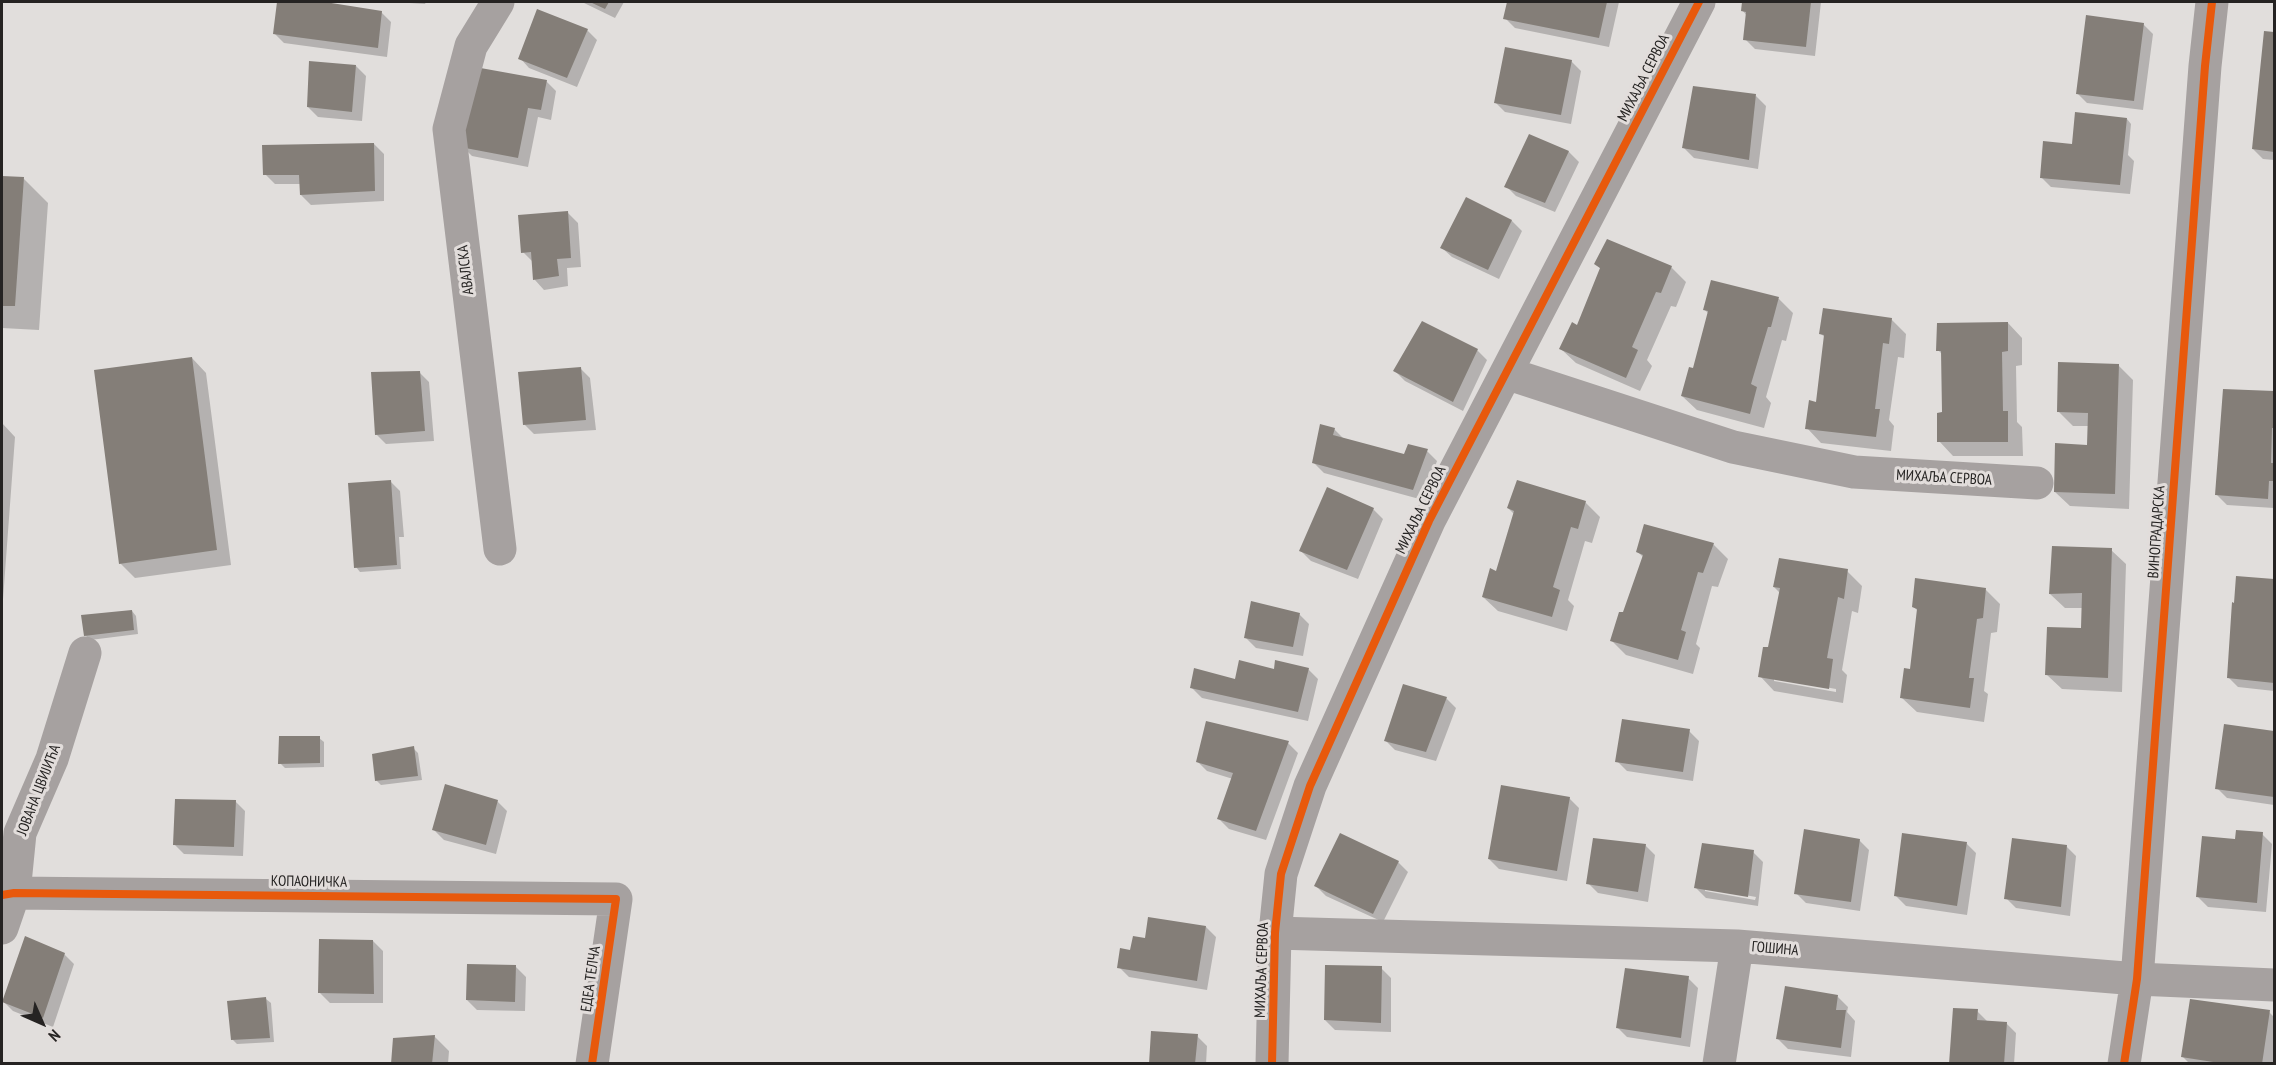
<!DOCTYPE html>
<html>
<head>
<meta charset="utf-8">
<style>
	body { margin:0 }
	#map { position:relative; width:2276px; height:1065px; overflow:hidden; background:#e1dedc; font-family:"PT Sans Narrow",sans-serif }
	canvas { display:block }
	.frame { position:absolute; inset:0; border:3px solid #252322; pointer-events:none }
	.north { position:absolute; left:12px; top:993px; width:60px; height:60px; -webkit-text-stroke:4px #e2dddb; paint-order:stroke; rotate:135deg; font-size:16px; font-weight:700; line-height:24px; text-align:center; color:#252322 }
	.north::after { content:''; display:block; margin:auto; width:21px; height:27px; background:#252322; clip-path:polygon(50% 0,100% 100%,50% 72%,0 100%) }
</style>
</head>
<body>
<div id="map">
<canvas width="2276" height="1065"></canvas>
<div class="frame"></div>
<div class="north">N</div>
</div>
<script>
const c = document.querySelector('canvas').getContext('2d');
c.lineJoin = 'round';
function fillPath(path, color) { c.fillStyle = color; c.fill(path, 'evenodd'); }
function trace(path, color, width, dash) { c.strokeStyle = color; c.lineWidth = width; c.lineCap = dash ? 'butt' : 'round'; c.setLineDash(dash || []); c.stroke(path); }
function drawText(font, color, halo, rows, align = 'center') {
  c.font = font + ' "PT Sans Narrow",sans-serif'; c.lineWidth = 6; c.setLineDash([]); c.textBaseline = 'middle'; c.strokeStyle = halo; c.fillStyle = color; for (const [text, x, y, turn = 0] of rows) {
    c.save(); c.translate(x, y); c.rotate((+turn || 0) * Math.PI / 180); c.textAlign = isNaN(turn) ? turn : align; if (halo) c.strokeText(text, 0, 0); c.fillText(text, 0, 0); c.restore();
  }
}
fillPath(new Path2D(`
	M279,2h37l65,10 10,10 -4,35 -103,-14 -10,-10z
	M394,2h32l-1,2z
	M582,2h42l-9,16z
	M1508,2h111l-10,45 -94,-19 -10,-10z
	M1744,2h77l-6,54 -60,-7 -10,-10 2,-23 -4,-5z
	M2143,24l10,10 -10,76 -56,-7 -10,-10z
	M587,30l10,10 -20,47 -48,-19 -9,-10z
	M2265,32l9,1v127l-11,-1 -10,-10z
	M1571,61l10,10 -10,53 -66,-12 -10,-10z
	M356,66l10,10 -4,45 -44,-4 -10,-10z
	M546,81l10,10 -5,29 -13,-3 -10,50 -56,-11 -10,-10z
	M1756,96l10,10 -8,63 -64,-11 -10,-10z
	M2127,119l4,5 -3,31 6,6 -4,33 -79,-7 -10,-10 32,-31z
	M1529,136l40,16 10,10 -24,50 -39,-16 -10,-10z
	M374,144l10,10v47l-73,4 -10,-10v-11h-26l-10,-10z
	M2,177l22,2 24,24 -9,127 -37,-2z
	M1467,199l45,22 10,10 -23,48 -47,-22 -10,-9z
	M568,213l10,10 3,44 -14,1 1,18 -24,4 -9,-10 -1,-17 -11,-11z
	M1596,264l75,3 15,15 -10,25 -5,-1 -24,54 5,6 -12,25 -64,-28 -15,-14 16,-22 24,-58z
	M1712,282l67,17 14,14 -7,28 -4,-1 -16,57 5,6 -7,25 -67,-18 -15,-14 12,-26 15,-56 -5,-5z
	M1891,319l15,15 -2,24 -6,-1 -9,63 5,6 -3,25 -70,-8 -14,-15 10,-25 9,-65 -5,-4z
	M2008,323l14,15v27l-6,1 1,56 5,5 1,29h-70l-14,-15 5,-28 -1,-58 -5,-5z
	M1477,350l10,10 -24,51 -58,-30 -10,-10z
	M192,358l14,15 25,192 -96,13 -15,-15z
	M2118,365l15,15 -4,129 -59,-3 -15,-14 33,-46 1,-20h-16l-15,-15z
	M580,368l10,10 6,52 -62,4 -10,-10z
	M419,372l10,10 5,59 -48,3 -10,-10z
	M2273,392l1,116 -47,-3 -10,-10z
	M2,423l13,14 -13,176z
	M1334,429l11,11 60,16 22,-5 10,10 -14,39 -99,-27 -10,-10z
	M390,481l10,10 4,46h-5l2,32 -41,3 -4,-5z
	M1585,502l15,15 -8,26 -7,-2 -17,59 6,6 -7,25 -69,-20 -15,-14 14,-24 17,-59 -6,-6z
	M1373,509l10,10 -25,60 -47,-18 -10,-10z
	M1713,544l15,15 -10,28 -6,-1 -16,58 4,4 -7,26 -67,-19 -15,-15 13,-26 19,-57 -5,-5z
	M2111,550l15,14 -4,128 -60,-3 -15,-14 35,-45 1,-22h-18l-15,-14z
	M1847,571l15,15 -4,27 -6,-2 -10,59 5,5 -4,28 -69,-12 -14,-15 9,-28 11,-55 -6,-6zM1774,678l62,11v3l-62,-11z
	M2238,578l36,3v110l-36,-4 -10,-10z
	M1986,590l14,14 -3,28 -6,1 -7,58 4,3 -4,28 -67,-10 -15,-14 9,-28 7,-59 -5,-5z
	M132,611l4,5 2,18 -48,6 -5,-5z
	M1299,614l10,10 -6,32 -47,-8 -10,-10z
	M1308,669l10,10 -10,42 -106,-23 -10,-10 45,-7 38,-10z
	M1446,698l10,10 -20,53 -41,-11 -10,-10z
	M2225,726l49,6v73l-47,-7 -10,-10z
	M1689,731l10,10 -6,40 -66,-10 -10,-10z
	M319,738l5,4v25l-39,1 -5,-5z
	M1288,743l10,10 -32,87 -37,-11 -10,-10 14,-40 -26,-8 -10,-10z
	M413,748l5,5 4,27 -41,5 -5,-5z
	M1569,798l10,10 -12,73 -68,-12 -10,-10z
	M235,801l10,10 -2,45 -59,-2 -10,-10z
	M497,801l10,10 -11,43 -52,-14 -10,-10z
	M2262,834l10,10 -6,68 -58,-5 -10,-10 39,-56z
	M1859,840l10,10 -9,61 -54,-8 -10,-10z
	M1966,843l10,10 -9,62 -61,-9 -10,-10z
	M1645,845l10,10 -7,47 -50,-9 -10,-10z
	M2066,846l10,10 -6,60 -54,-8 -10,-10z
	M1753,852l10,10 -5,44 -52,-8 -10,-10zM1705,888l51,9 -1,3 -50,-9z
	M1398,862l10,10 -25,50 -57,-26 -10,-10z
	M1206,927l10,10 -9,53 -78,-13 -10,-10 12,-16 15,-11z
	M373,941l10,10v52h-53l-10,-10z
	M64,954l10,10 -21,63 -40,-16 -10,-10z
	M516,967l10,10 -1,34 -48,-1 -10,-10z
	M1381,968l10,10v54l-56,-2 -10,-10z
	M1688,978l10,10 -8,59 -63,-10 -10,-10z
	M1838,997l10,10 -1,5 8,9 -4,36 -63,-8 -10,-10z
	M266,999l5,4 3,39 -37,2 -5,-5z
	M1977,1011l10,10 19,2 10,10 -2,31h-64z
	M2269,1012l5,5 -1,47h-83l-7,-7z
	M434,1036l15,15 -1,13h-55z
	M1197,1036l10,10 -1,18h-56z`), '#0003');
fillPath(new Path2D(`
	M277,2h48l57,9 -4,37 -105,-14z
	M590,2h19l-4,7z
	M1507,2h100l-8,36 -96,-19z
	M1742,2h69l-5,45 -63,-7 3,-28 -5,-1z
	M537,9l51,20 -21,49 -49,-19z
	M2086,15l58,8 -10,78 -58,-7z
	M2264,31l10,1v120l-22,-3z
	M1505,47l67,13 -11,55 -67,-12z
	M309,61l47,4 -4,47 -45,-5z
	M475,67l72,13 -6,30 -13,-2 -10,50 -58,-11z
	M1693,86l63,8 -7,66 -67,-12z
	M2075,112l52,6 -7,67 -80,-7 3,-37 29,3z
	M1529,134l40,17 -24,52 -41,-16z
	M374,143l1,48 -75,4 -1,-20h-36l-1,-30z
	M2,176l22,1 -9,129h-13z
	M1466,197l46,23 -24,50 -48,-22z
	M568,211l3,47 -14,1 2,17 -26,4 -2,-28 -10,1 -3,-38z
	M1607,239l65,27 -11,27 -5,-1 -24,55 6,3 -12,28 -67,-29 13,-27 5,3 23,-57 -6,-4z
	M1711,280l68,17 -8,30h-3l-17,57 6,3 -7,27 -69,-18 8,-29 4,1 15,-57 -5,-1z
	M1823,308l69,10 -3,26 -6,-1 -8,66h5l-4,28 -71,-8 4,-29 7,2 8,-67 -5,-1z
	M1422,321l56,28 -25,53 -60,-31z
	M2008,322v29l-6,1 1,59h5v31h-71v-29l5,-1 -1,-61h-5l1,-28z
	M192,357l25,193 -98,14 -25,-194z
	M2058,362l61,2 -4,130 -61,-2 1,-49 32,2 1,-32 -31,-1z
	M581,367l5,53 -63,5 -5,-53z
	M420,371l5,60 -50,4 -4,-63z
	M2223,389l51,2v37h-2l-1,35h3v18h-5l-1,18 -53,-4z
	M1320,424l15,4 -2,7 71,19 4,-10 20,5 -15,41 -101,-27z
	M391,480l6,85 -43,3 -6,-85z
	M1517,480l69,21 -8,28 -7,-2 -18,60 7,3 -8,27 -70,-20 8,-29 6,3 18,-60 -7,-3z
	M1327,487l47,21 -27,62 -48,-19z
	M1644,524l70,19 -11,30 -5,-1 -17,58 5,2 -8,28 -68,-19 9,-29h4l20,-57 -7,-3z
	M2052,546l60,2 -4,130 -63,-3 2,-48 34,1 1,-35 -33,1z
	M1779,558l69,11 -4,30 -6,-2 -11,61 6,1 -4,30 -71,-12 5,-30h5l12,-59 -7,-1z
	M2236,576l38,3v104l-47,-5 5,-76 2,1z
	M1915,578l71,10 -3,30 -6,1 -8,59h5l-4,30 -70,-10 4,-30 6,1 7,-60 -5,-2z
	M1251,601l49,12 -7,34 -49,-9z
	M132,610l2,20 -50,6 -3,-21z
	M1239,660l35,9 1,-9 34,8 -11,44 -108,-24 4,-20 41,11z
	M1403,684l44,13 -21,55 -42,-11z
	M1622,719l68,10 -7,43 -68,-10z
	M1206,721l83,20 -33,90 -39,-12 16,-46 -37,-11z
	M2224,724l50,7v66l-59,-8z
	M279,736h41v27l-42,1z
	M414,746l4,30 -43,5 -3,-27z
	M445,784l53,16 -12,45 -54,-15z
	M1501,785l69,12 -13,74 -69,-12z
	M175,799l61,1 -2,47 -61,-2z
	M1804,829l56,10 -9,63 -57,-8z
	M2236,830l27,2 -6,71 -61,-6 6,-61 33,3z
	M1340,833l59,28 -26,53 -59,-28z
	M1902,833l65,9 -10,64 -63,-10z
	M1593,838l53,6 -8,48 -52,-8z
	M2012,838l55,7 -6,62 -57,-8z
	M1702,843l52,7 -6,47 -54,-9z
	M1148,917l58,9 -9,55 -80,-13 3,-20 10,2 3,-14 12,2z
	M25,936l40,17 -22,65 -41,-16z
	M319,939l54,1 1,54 -56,-1z
	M467,964l49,1 -1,37 -49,-2z
	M1325,965l57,1 -1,57 -57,-3z
	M1625,968l64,8 -8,62 -65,-10z
	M1785,986l53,9 -2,15h10l-5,38 -65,-9z
	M266,997l4,41 -39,2 -4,-39z
	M2190,999l80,11 -8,54h-36l-45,-7z
	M1953,1008l25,1 -1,11 30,2 -3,42h-55z
	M1151,1031l47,3 -3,30h-46z
	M435,1035l-3,29h-41l2,-26z`), '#847e78');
trace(new Path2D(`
	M498,2l-27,44 -22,83 51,420
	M1506,373l227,74 121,25 183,11
	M2,895l12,-2 602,6 -24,165
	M2,928l12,-35 6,-60 32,-74 33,-106
	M1275,933l462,13 400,33 137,6
	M1272,1064l3,-131 6,-59 29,-88 119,-265 270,-519
	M1719,1064l18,-118
	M2124,1064l13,-85 68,-913 7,-64`), '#a6a1a0', 33);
trace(new Path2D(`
	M2,895l12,-2 602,6 -24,165
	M1272,1064l3,-131 6,-59 29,-88 119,-265 270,-519
	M2124,1064l13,-85 68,-913 7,-64`), '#e8590c', 8);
drawText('15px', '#252322', '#e2dddb', [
	["МИХАЉА СЕРВОА",1644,78,-63],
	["АВАЛСКА",466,270,-97],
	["МИХАЉА СЕРВОА",1944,478,3],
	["МИХАЉА СЕРВОА",1421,510,-64],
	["ВИНОГРАДАРСКА",2157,532,-86],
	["ЈОВАНА ЦВИЈИЋА",39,790,-69],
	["КОПАОНИЧКА",309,882,1],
	["ГОШИНА",1775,949,5],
	["МИХАЉА СЕРВОА",1262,970,-88],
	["ЕДЕА ТЕЛЧА",591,979,-82]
]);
</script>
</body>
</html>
